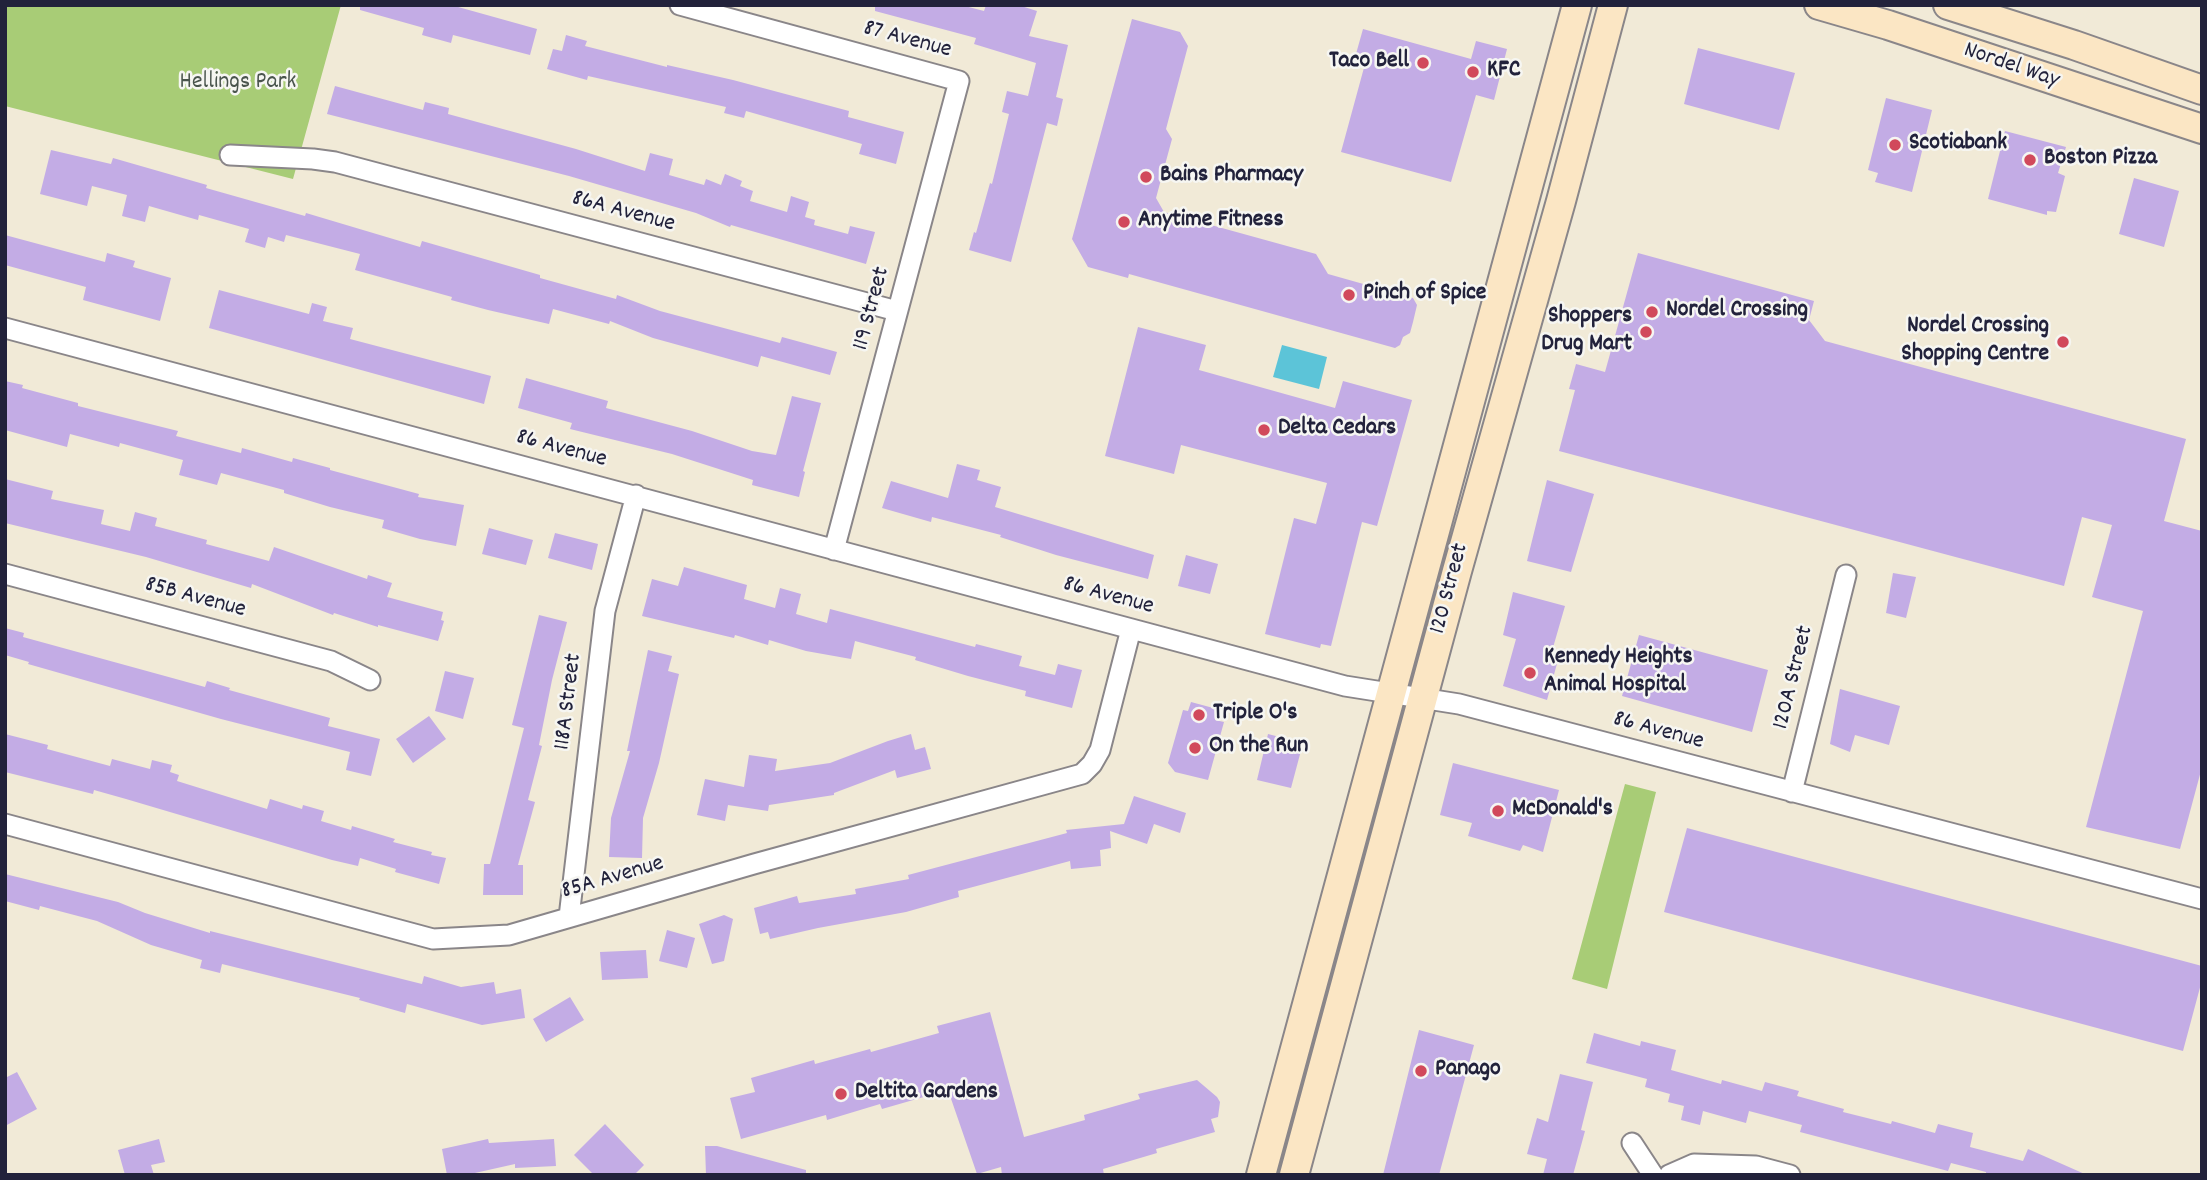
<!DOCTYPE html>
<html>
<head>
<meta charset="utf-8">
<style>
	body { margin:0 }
	#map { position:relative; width:2207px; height:1180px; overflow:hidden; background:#f1ead7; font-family:Dekko,sans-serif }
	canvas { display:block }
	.frame { position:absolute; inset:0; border:7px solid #22223b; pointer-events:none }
</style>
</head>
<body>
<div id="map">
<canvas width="2207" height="1180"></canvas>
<div class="frame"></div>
</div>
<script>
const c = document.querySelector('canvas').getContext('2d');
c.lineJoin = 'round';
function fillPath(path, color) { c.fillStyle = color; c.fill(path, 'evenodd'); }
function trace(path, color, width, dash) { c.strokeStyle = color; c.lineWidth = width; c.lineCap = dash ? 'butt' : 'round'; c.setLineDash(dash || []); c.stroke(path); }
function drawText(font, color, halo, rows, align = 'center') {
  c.font = font + ' Dekko,sans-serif'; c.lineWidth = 5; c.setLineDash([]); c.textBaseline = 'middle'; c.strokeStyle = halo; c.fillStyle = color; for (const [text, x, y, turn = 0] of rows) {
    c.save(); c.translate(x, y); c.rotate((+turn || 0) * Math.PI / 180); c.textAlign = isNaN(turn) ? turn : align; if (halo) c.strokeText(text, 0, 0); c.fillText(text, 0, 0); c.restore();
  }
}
fillPath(new Path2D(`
	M5,5h336l-48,174 -288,-73z
	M1625,784l31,8 -49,197 -35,-10z`), '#a8cc76');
fillPath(new Path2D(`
	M1282,345l45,12 -8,32 -46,-12z`), '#5cc4d8');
fillPath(new Path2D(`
	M360,5h91l86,24 -7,26 -77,-20 -2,8 -29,-8 2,-7 -64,-18z
	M875,5h86l23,6 2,-6h32l19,6 -8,25 39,9 -12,52 7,2 -6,27 -10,-3 -36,139 -42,-12 5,-18 2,1 14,-50 2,1 17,-70 -7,-2 5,-21 21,5 8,-33 -62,-19 2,-6 -101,-27z
	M1132,19l48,13 8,14 -22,83 6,10 -16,59 8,14 152,42 12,20 85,24 4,7 -4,17 -3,11 -7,4 -3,8 -5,3 -266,-74 -1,4 -40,-11 -16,-28z
	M1363,29l108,30 5,-18 31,8 -13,51 -18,-5 -25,87 -110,-30 24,-88 -11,-3z
	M566,35l21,6 -2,5 82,21v-2l66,15 116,31 -1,6 56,15 -8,32 -37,-10 3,-10 -116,-33 -2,7 -20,-5 2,-6 -138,-31 -1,4 -40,-11 6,-20 9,2z
	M1698,48l97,25 -16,57 -95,-26z
	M335,86l88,24 2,-8 24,6 -1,6 128,35 69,22 5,-18 23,6 -4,16 35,10 2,-6 15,6 4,-11 17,7 -2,5 13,5 -3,10 37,11 4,-16 18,6 -4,15 10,3 -1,5 34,9 2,-8 25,6 -9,32 -135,-39 -1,2 -34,-14 -127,-37 -242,-62z
	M1886,98l46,12 -20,82 -37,-10 3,-9 -10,-3z
	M2005,131l61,16 -8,26 7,3 -9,36 -9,-1v4l-59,-16z
	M51,150l60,14 2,-6 94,27 -1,3 99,28 1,-3 114,34 2,-6 118,34v3l76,21 1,-4 43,16 120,32 2,-6 55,15 -7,23 -69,-19 -3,11 -105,-29 -43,-17 -1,3 -56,-15 -4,15 -61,-14 -37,-10 1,-3 -97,-27 5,-16 -74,-19 -2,7 -16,-5 -3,11 -20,-6 4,-13 -50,-14 -1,5 -49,-14 -4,16 -23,-6 5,-21 -35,-9 -5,20 -47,-12z
	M2134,178l45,13 -15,56 -45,-13z
	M5,235l100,27 2,-9 28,8 -2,6 38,11 -11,43 -77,-21 3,-13 -81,-22z
	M1638,253l176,48 -5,19 16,21 361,98 -22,82 38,10v236l-22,82 -94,-22 57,-216 -51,-14 20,-72 -30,-8 -18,69 -505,-135 16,-61 -6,-1 7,-25 29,8z
	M219,290l90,24 3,-11 15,4 -4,14 30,7 -3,11 141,37 -7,28 -275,-76z
	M1138,327l68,18 -7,25 136,38 8,-27 69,19 -35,126 -15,-4 -31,124 -10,-2 -1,4 -55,-14 29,-116 22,6 11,-41 -146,-38 -7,29 -69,-18z
	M526,378l82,23 -2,7 86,23 60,20 24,4 16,-59 29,7 -18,68 2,1 -6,25 -47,-12 1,-5 -81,-26 -102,-25 2,-6 -54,-15z
	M5,381l18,4 -1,3 56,15v3l100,25 -2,5 65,17 1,-5 50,14 1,-4 37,10v2l89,24 -1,3 46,8 -8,41 -36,-7 -38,-11 2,-8 -54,-13 -46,-14v-3l-63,-17 -4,12 -38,-10 4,-15 -63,-17 -1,4 -49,-13 -3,13 -62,-17z
	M957,464l23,6 -3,10 24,7 -6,20 159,48 -6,24 -92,-24 -56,-18 1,-2 -69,-18 -1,5 -49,-14 9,-27 57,17z
	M5,479l48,12 -2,8 53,11 -3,14 29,7 5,-19 22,6 -2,8 52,14 -1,4 63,17 5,-14 93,32 1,-4 24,8 -5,14 56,15 -2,8 3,1 -6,20 -60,-16v2l-44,-14 -1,2 -81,-31 -1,4 -105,-31 -141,-34z
	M1547,480l47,14 -23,78 -44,-11z
	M489,528l44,12 -7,25 -44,-11z
	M555,533l43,11 -6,26 -44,-12z
	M1186,555l32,9 -8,30 -32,-8z
	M684,567l63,18 -3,14 31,9 5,-20 21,6 -5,20 31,9 3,-14 145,38 1,-3 46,12 -3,10 36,9 3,-11 24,6 -10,38 -47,-12 1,-5 -58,-15 -53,-16 1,-3 -61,-16 -4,18 -45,-8 -37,-11 -1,5 -33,-10 -1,3 -92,-22 10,-37 26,7z
	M1893,573l23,4 -10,41 -20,-5z
	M1513,592l52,14 -15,52 8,2 -11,40 -44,-14 13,-47 -13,-4z
	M539,615l28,7 -15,58 -13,65 3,1 -14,54 7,2 -17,63h5v30h-40l1,-31h6l34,-136 -12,-3z
	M5,628l19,5 -1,4 182,50 2,-6 23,7 -1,2 101,28 -2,8 52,13 -9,37 -25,-6 4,-18 -129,-33 -193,-55 1,-2 -24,-7z
	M1639,635l129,35 -16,62 -130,-36z
	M648,650l24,6 -4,15 11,3 -20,89 -16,55 -1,40 -33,-1 2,-39 19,-67h-3z
	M445,671l29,7 -11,41 -28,-8z
	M1840,689l60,17 -11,39 -34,-10 -5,17 -20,-8z
	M1191,702l26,7 -2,11 9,2 -16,58 -33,-8 -7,-9 15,-53 5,1z
	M429,716l17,23 -33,24 -17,-24z
	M5,734l43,11 -1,4 63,17 2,-7 38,10 2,-9 20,5 -2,7 9,3 -2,6 90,28 3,-10 32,10 1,-4 21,6 -3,10 30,9 1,-4 43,13 -2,3 39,10 -1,3 15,3 -7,26 -44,-12 1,-3 -36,-11 -2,8 -26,-6 -206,-61 -32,-9 -1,4 -88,-22z
	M911,734l4,16 10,-3 6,22 -34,9 -2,-8 -61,23v2l-65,10 -1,6 -40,-6 -3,16 -28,-6 8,-36 39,8 5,-32 28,4 -2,12 55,-8 58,-22z
	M1268,734l35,9 -12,45 -34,-8z
	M1453,763l106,27 -16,62 -20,-7 -3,6 -52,-15 4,-13 -32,-8z
	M1134,796l52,17 -6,20 -26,-9 -7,20 -37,-13 1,17 -11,2 1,16 -30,3 -1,-8 -112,30 1,6 -53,15 -88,16 -48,11 -2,-7 -8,2 -6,-26 43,-12 2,7 57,-9 -1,-5 54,-10 -1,-4 159,-42 -1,-3 58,-6z
	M1687,828l515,138v14l-19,71 -519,-139z
	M5,874l113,28 27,11 65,20v-2l212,53 2,-8 37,11 33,-5 2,12 25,-5 4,29 -43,7 -75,-21 -2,9 -46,-13 1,-2 -138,-34 -2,9 -20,-5 2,-8 -51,-15 -54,-24 -57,-15 -1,4 -34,-9z
	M724,915l9,4 -9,42 -12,3 -13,-40z
	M667,930l28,8 -8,30 -28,-7z
	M646,950l2,28 -46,2 -2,-28z
	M570,997l14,23 -38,22 -13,-23z
	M990,1012l34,125 61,-17 -1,-5 56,-16 -2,-5 59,-14 20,17 3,5 -2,15 -7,2 4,13 -59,17 1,4 -54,16 1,6h-102l-1,-8 -24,7 -29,-84 -66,19 -2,-5 -53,16 -1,-5 -85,24 -11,-41 25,-6 -4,-14 63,-18 1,4 55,-15 1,3 68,-19 -2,-7z
	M1419,1030l55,15 -35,130h-56z
	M1594,1033l46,13 1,-5 35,9 -5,20 50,14 1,-4 40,11 3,-9 34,9 -2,5 47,13 -1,3 48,12 1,-3 43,12 3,-9 35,9 -3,14 53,14 5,-12 59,26h-101v-3l-35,-9 -3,8 -148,-39 2,-7 -53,-14 -3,12 -43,-12 -3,14 -19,-5 3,-14 -16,-4 2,-8 -25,-7 2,-8 -61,-16z
	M17,1072l20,37 -32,17v-48z
	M1560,1074l33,8 -12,48 4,1 -12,44h-30l4,-16 -20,-5 10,-36 11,4z
	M605,1124l39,41 -10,10h-40l-20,-20z
	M159,1139l6,23 -14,3 3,10h-29l-7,-25z
	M488,1139l1,4 65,-4 2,27 -41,2v-4l-49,11h-19l-5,-26z
	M705,1146h12l89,24v5h-100z`), '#c3ace5');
const street = new Path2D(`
	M680,5l279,76 -125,469
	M230,155l83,4 22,3 562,149
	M5,328l1340,358 114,18 743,195
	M5,574l326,87 39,19
	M1792,792l54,-217
	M5,824l428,115 76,-4 245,-71 328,-90 10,-10 8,-14 31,-121
	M569,917l36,-306 31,-116
	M1632,1143l21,32
	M1669,1175l25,-11 62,2 34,9`);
const secondary = new Path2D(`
	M1819,5l69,20 314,104
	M1948,5l126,40 128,45
	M1261,1175l316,-1170
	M1294,1175l163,-604 104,-370 52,-196`);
trace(street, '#8a8689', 23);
trace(secondary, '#8a8689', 32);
trace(street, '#fff', 19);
trace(secondary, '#fbe6c4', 28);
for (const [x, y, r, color] of [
	[1423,63,7,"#d1495b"],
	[1473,72,7,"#d1495b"],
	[1895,145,7,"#d1495b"],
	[2030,160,7,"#d1495b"],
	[1146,177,7,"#d1495b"],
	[1124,222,7,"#d1495b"],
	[1349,295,7,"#d1495b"],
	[1652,312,7,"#d1495b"],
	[1646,332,7,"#d1495b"],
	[2063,342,7,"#d1495b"],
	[1264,430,7,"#d1495b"],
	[1530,673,7,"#d1495b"],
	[1199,715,7,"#d1495b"],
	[1195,748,7,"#d1495b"],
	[1498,811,7,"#d1495b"],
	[1421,1071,7,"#d1495b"],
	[841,1094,7,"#d1495b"]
]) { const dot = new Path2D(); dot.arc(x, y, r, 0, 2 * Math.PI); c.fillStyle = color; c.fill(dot); trace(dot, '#f6f6f2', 2.5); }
drawText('24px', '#22223b', '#f6f6f2', [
	["87 Avenue",907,41,15],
	["Nordel Way",2011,67,19],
	["86A Avenue",623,213,15],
	["119 Street",873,309,-75],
	["86 Avenue",561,450,15],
	["120 Street",1451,589,-75],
	["86 Avenue",1108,597,15],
	["85B Avenue",195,599,15],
	["120A Street",1795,678,-76],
	["118A Street",570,702,-83],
	["86 Avenue",1658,732,15],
	["85A Avenue",613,879,-16]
]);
drawText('bold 24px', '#22223b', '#f6f6f2', [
	["Taco Bell",1409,63,"right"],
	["KFC",1487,72],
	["Scotiabank",1909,145],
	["Boston Pizza",2044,160],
	["Bains Pharmacy",1160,177],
	["Anytime Fitness",1138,222],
	["Pinch of Spice",1363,295],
	["Nordel Crossing",1666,312],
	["Shoppers",1632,318,"right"],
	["Drug Mart",1632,346,"right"],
	["Nordel Crossing",2049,328,"right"],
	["Shopping Centre",2049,356,"right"],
	["Delta Cedars",1278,430],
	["Kennedy Heights",1544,659],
	["Animal Hospital",1544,687],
	["Triple O's",1213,715],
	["On the Run",1209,748],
	["McDonald's",1512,811],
	["Panago",1435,1071],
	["Deltita Gardens",855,1094]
], 'left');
drawText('24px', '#4a554d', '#f6f6f2', [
	["Hellings Park",238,84]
]);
</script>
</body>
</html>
